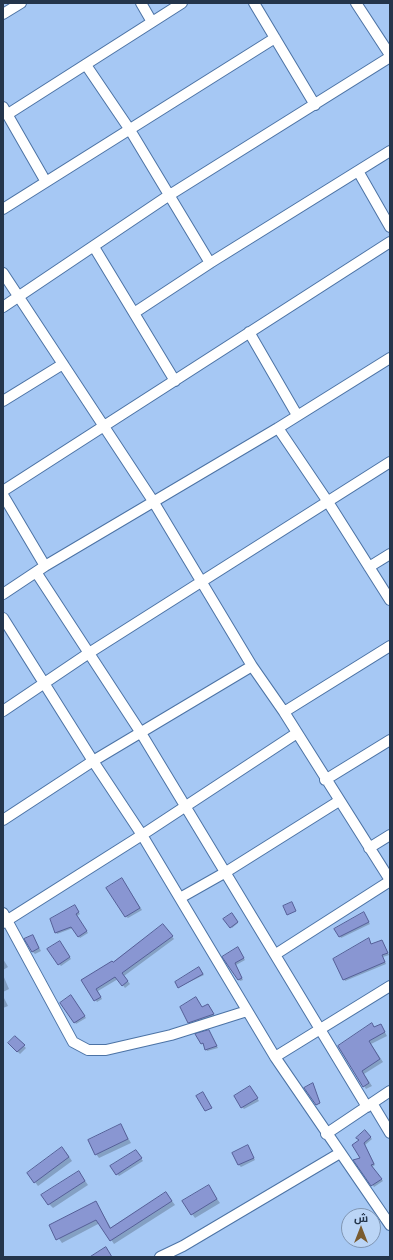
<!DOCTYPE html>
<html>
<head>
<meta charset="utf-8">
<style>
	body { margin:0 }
	#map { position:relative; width:393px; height:1260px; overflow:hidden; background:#a6c8f4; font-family:Literata,Cairo,serif }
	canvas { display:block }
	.frame { position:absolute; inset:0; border:4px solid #24354b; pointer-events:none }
	.north { position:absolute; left:341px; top:1208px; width:40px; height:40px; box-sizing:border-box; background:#bbd5f6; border:1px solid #7f95b2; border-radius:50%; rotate:0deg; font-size:11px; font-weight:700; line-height:16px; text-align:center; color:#24354b }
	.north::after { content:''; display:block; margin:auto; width:14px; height:18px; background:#795b2f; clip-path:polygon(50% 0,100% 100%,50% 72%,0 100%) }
</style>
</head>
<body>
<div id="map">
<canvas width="393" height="1260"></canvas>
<div class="frame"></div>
<div class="north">ش</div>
</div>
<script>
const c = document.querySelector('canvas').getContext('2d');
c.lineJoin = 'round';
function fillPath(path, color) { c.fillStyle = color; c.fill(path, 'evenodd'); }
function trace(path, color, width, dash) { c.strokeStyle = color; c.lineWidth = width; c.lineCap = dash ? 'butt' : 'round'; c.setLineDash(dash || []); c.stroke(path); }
fillPath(new Path2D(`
	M124,882l18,28 -14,8 -3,-2z
	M76,908l4,6 -3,2 11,17 -8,5 -7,-10 -16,6 -1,-2z
	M364,913l6,11 -29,14 -1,-2z
	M232,914l6,9 -6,5 -7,-8z
	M165,928l9,11 -50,37 6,8 -5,4 -7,-9 -20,12 4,8 -5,3 -15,-22 32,-17z
	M33,936l8,15 -6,3 -3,-3z
	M369,940l2,5 11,-4 7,14 -6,2 3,7 -41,17 -1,-2z
	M60,942l11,17 -10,7 -2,-2z
	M239,950l6,10 -9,5 7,15 -3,1 -16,-24z
	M3,959l5,8 -5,3z
	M200,969l4,6 -25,12z
	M3,975l6,14 -6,3z
	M3,996l5,10 -5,2z
	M73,998l13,20 -10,6 -1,-2z
	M210,1007l5,9 -24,8 -2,-2 13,-14z
	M372,1025l3,3 6,-3 6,11 -16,8 12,18 -19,12 8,12 -6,3 -27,-43z
	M209,1031l9,17 -11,3 -5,-8z
	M15,1037l11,11 -6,6 -11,-11z
	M250,1087l9,14 -15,8 -2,-2z
	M121,1126l10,17 -32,15 -3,-4z
	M365,1131l7,8 -7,6 10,20 -3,2 11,14 -9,6 -19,-27 6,-2 -1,-17z
	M248,1147l7,13 -14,7 -3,-3z
	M136,1151l7,10 -24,15 -2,-2z
	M66,1152l6,9 -34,25 -3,-4z
	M79,1172l9,13 -35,23 -4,-4z
	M208,1186l12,17 -25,15 -3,-4z
	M169,1197l6,8 -61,39 -14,-21 -38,20 -12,-17 46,-24 15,26z`), '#0003');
const building = new Path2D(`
	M122,878l18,30 -15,9 -19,-29z
	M292,902l4,9 -9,4 -4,-9z
	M75,905l4,7 -3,2 11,17 -9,6 -7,-10 -16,6 -5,-14z
	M364,912l5,10 -30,15 -5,-8z
	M232,913l6,9 -8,6 -7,-9z
	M163,924l10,12 -51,37 6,8 -6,5 -7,-9 -19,12 5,8 -7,4 -13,-21 31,-19 1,1z
	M33,935l6,13 -7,4 -8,-13z
	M369,938l2,6 11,-4 6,13 -6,2 3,7 -42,18 -10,-21z
	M60,941l10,16 -12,8 -11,-16z
	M238,947l6,11 -9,5 7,15 -4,2 -16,-23z
	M199,967l4,7 -25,14 -3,-6z
	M71,995l14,21 -11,7 -14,-20z
	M196,997l6,10 6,-3 6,10 -26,9 -8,-16z
	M372,1023l2,4 7,-3 4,8 -16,9 11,18 -18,12 7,12 -6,4 -25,-41z
	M209,1030l8,16 -12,4 -2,-7 -2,1 -6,-10z
	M15,1036l10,9 -8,7 -9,-9z
	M313,1083l7,20 -4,2 -12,-17z
	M250,1086l8,12 -17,10 -7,-12z
	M203,1092l9,16 -7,3 -9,-15z
	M121,1124l7,15 -33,16 -7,-15z
	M365,1130l6,7 -7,6 10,21 -3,1 11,14 -11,7 -18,-26 7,-2 -8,-13 7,-5 -3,-2z
	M248,1145l6,13 -16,7 -6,-12z
	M62,1147l7,10 -35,26 -7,-10z
	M136,1150l6,8 -26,17 -6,-9z
	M79,1171l6,10 -37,24 -7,-10z
	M209,1185l8,14 -26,16 -9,-14z
	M166,1192l6,9 -62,40 -14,-21 -40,20 -7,-15 47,-24 14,27z
	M106,1247l6,10h-22z`);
fillPath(building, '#8996d2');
trace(building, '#555f97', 1);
const minor = new Path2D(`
	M141,3l11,19
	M254,3l61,102
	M356,3l34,52
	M3,14l18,-11
	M86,65l44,65 80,133
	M3,107l43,75
	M8,114l174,-111
	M358,171l32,56
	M3,209l272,-171
	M94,247l81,134
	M3,273l150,228 99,165 32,46 106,168
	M3,307l165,-111 222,-139
	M134,313l76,-50 180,-112
	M249,332l48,83
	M3,401l60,-37
	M278,428l50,74 62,98
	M3,491l387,-249
	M3,495l42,71
	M369,567l21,-13
	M36,572l105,161 226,374
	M3,594l42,-28 233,-138 112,-70
	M3,618l90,143 49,74 133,222 115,168
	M3,711l86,-58 301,-191
	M284,712l106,-66
	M325,780l65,-40
	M3,820l90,-59 159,-95
	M369,848l21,-13
	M180,898l46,-26 113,-71
	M3,913l70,129 15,8h18l65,-15 76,-24
	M3,923l139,-88 155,-102
	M276,954l114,-73
	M275,1057l115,-71
	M372,1103l18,30
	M326,1134l64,-43
	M160,1257l23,-11 157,-93`);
trace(minor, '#4c73a5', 12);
trace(minor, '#fff', 10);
</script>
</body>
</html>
